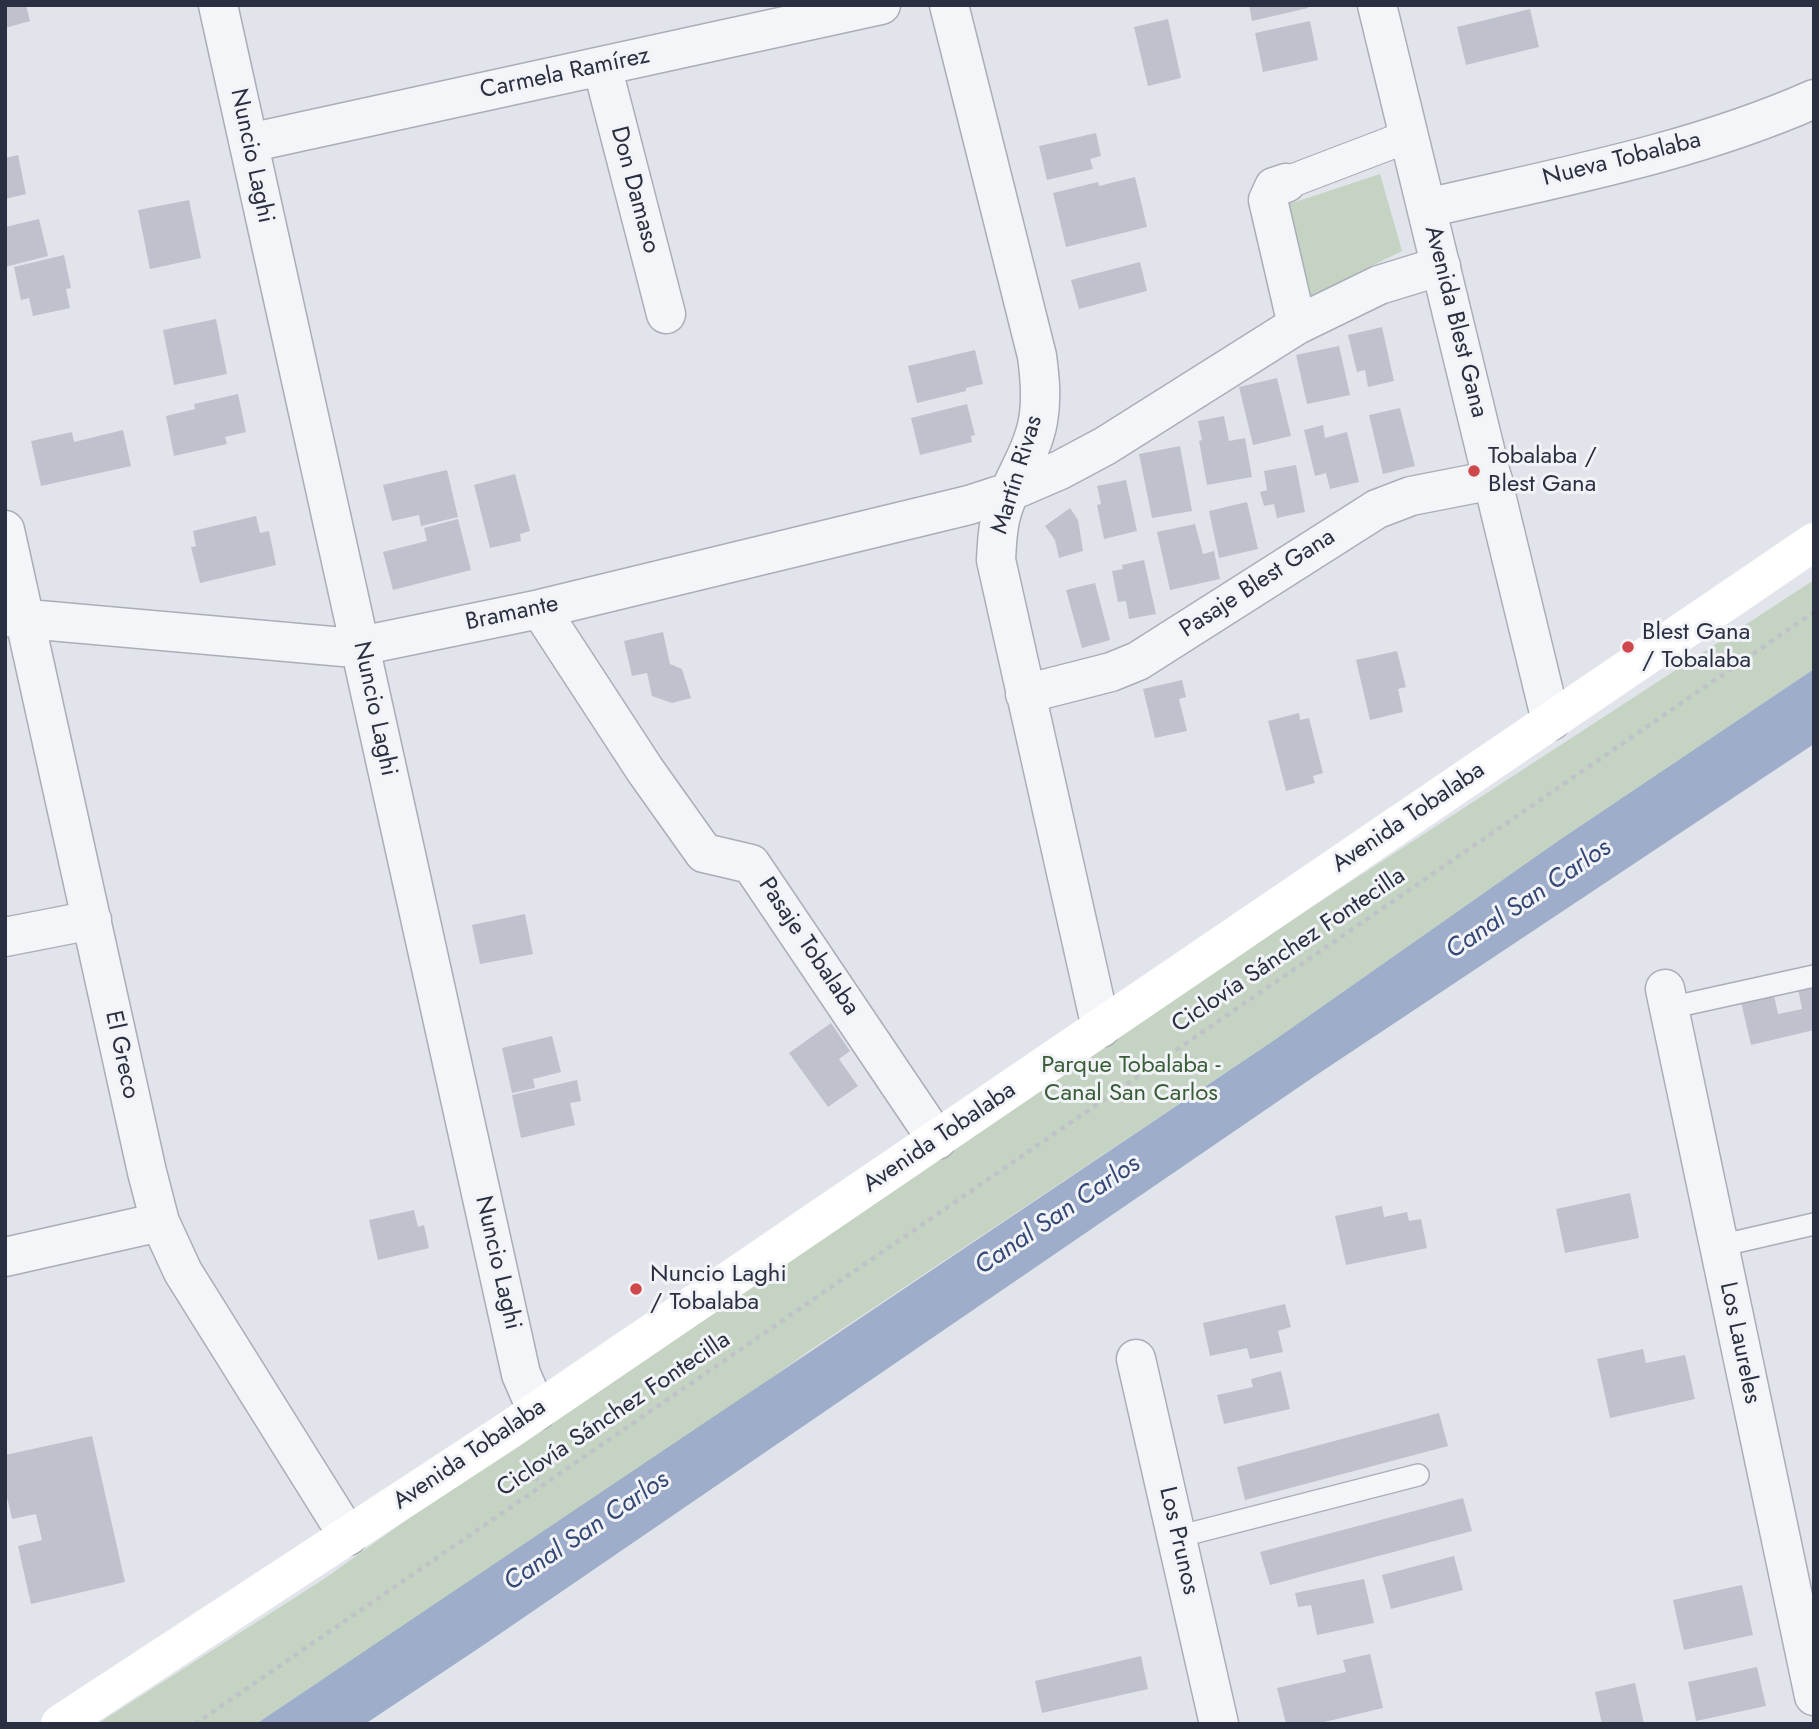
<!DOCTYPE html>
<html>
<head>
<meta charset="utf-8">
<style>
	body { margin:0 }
	#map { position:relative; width:1819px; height:1729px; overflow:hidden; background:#e1e4ea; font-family:Jost,sans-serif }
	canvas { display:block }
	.frame { position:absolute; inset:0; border:7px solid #2a2f42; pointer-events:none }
</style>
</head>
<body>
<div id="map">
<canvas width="1819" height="1729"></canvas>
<div class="frame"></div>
</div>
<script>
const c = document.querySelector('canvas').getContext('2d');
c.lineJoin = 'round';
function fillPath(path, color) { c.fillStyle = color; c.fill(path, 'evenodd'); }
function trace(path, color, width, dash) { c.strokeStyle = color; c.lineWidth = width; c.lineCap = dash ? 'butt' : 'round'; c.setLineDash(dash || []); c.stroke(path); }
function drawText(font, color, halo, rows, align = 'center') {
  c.font = font + ' Jost,sans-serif'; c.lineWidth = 6; c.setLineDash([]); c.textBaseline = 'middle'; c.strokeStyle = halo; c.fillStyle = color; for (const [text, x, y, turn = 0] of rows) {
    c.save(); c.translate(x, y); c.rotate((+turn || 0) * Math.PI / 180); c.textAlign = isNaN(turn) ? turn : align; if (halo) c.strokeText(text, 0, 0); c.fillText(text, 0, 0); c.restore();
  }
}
fillPath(new Path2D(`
	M1380,174l22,77 -93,46 -23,-92z
	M1814,580v89l-256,172 -285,200 -464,310 -73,52 -480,321h-159l227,-145 191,-137 611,-414z`), '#c5d4c2');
fillPath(new Path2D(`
	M1814,669v75l-499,332 -830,568 -120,80h-109l1017,-683 285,-200z`), '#9dadca');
fillPath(new Path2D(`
	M5,5h21l4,16 -25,7z
	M1249,5h58l1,3 -56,13z
	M1530,9l9,38 -73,18 -9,-38z
	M1168,19l13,59 -33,8 -14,-59z
	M1310,21l8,39 -55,12 -8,-39z
	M1096,133l5,23 -11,3 3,10 -46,11 -8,-34z
	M18,155l8,39 -21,5v-41z
	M1135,177l12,50 -81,20 -13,-54 45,-11 1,4z
	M189,200l12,58 -51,11 -12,-59z
	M39,219l9,37 -43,11v-40z
	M64,255l7,33 -5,1 4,19 -37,8 -4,-18 -8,2 -7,-33z
	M1140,262l7,29 -68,18 -8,-29z
	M216,319l11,55 -53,11 -11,-55z
	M1382,327l12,54 -26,6 -3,-17 -8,2 -9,-37z
	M1339,346l11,49 -43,9 -11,-49z
	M975,350l8,34 -17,4v3l-49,12 -9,-37z
	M1277,378l14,58 -38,9 -14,-58z
	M238,394l8,38 -21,5 2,7 -53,12 -8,-40 29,-7 -1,-5z
	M967,404l8,31 -4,1 1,6 -52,13 -9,-37z
	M1400,408l15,58 -32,8 -14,-59z
	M1224,416l5,25 16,-3 7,39 -45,8 -8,-44 3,-1 -4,-19z
	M1323,425l2,13 22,-6 12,50 -29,7 -4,-16 -11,3 -11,-46z
	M123,430l8,36 -90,20 -10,-45 41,-9 2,10z
	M1180,446l12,65 -40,7 -13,-64z
	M1296,465l9,47 -28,6 -3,-14 -10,2 -4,-14 7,-2 -3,-19z
	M447,470l11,47 -37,9 -2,-11 -27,6 -9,-36z
	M515,474l15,57 -10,3 1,7 -31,7 -16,-63z
	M1126,480l11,51 -33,8 -7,-34 4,-1 -4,-18z
	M1247,502l11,47 -39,9 -10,-47z
	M1070,508l8,12 5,31 -24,7 -4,-18 -10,-14z
	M256,516l4,17 9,-2 7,34 -76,18 -9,-36 5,-1 -3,-15z
	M458,519l13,51 -78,20 -10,-38 44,-11 -3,-13z
	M1195,524l8,30 11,-3 6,28 -50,11 -13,-58z
	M1144,560l12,54 -27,5 -3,-18 -8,1 -6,-31 11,-2 -1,-4z
	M1095,583l15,57 -28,8 -16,-58z
	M663,632l7,32 12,5 9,29 -19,5 -20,-7 -5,-23 -15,3 -8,-35z
	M1397,651l9,36 -8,2 5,23 -33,8 -14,-60z
	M1182,680l4,17 -7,2 8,32 -32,7 -12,-49z
	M1299,713l1,7 9,-2 14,55 -10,3 2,7 -29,8 -18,-70z
	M525,914l8,40 -53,10 -8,-39z
	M1814,986v44l-63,15 -10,-43 33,-7 4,19 24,-5 -4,-20z
	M831,1023l19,28 -11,8 19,27 -30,21 -39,-54z
	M552,1036l9,36 -28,7 2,9 -23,5 -10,-45z
	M577,1080l4,21 -11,2 5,22 -54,13 -9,-43z
	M1630,1193l9,45 -74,15 -9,-44z
	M1382,1206l2,11 23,-5 2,9 12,-2 6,29 -81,17 -11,-49z
	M414,1210l4,17 6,-2 5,23 -51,12 -9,-40z
	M1285,1304l6,23 -13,4 5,21 -33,7 -3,-11 -37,8 -7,-33z
	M1643,1349l3,14 39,-8 10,44 -85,19 -13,-59z
	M1281,1371l9,38 -66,15 -7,-29 36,-8 -2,-8z
	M1439,1413l9,33 -203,54 -8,-33z
	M92,1436l33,146 -94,22 -13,-58 24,-6 -6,-26 -24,5 -7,-31v-33z
	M1463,1498l9,33 -202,54 -10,-33z
	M1454,1556l9,34 -72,19 -9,-34z
	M1364,1579l10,44 -57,12 -6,-30 -13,2 -3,-14z
	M1742,1585l11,50 -69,15 -11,-50z
	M1370,1654l13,54 -67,16h-30l-9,-36 69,-16 -3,-12z
	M1141,1656l7,33 -106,24 -7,-32z
	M1757,1667l9,39 -70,15 -8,-39z
	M1635,1683l9,41h-42l-7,-32z`), '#bfc2cd');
const service = new Path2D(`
	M1669,1008l145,-32
	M1719,1246l95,-22
	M1177,1537l241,-62`);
const pedestrian = new Path2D(`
	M1286,183l123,-47`);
const minor = new Path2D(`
	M218,5l303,1369 16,37
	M949,5l88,351c3,22 5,43 1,65 -6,33 -27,60 -36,91 -5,16 -5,32 -6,48l105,468
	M602,66l64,248
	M249,143l632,-138
	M1286,183l-12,4 -6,13 29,125
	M1427,208c129,-30 265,-55 387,-109
	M5,530l142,642 13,50 23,50 165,264
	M540,609l105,161 59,83 47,11 186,276
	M5,617l338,30 17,-1 180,-37 429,-104 40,-13 51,-22 45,-24 192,-121 82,-40 62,-19
	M1025,694l86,-22 27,-11 239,-152 34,-13 82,-16
	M5,937l87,-17
	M1665,989l149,707
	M5,1257l155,-35
	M1136,1359l83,365`);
const tertiary = new Path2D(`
	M1377,5l174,716`);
trace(service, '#aaaeb8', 24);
trace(pedestrian, '#aaaeb8', 34);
trace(minor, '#aaaeb8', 41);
trace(tertiary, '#aaaeb8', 41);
trace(new Path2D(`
	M526,1459l15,27
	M195,1724l1619,-1112`), '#bfc2c9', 4.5, [5, 5]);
trace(service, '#f4f5f8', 21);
trace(pedestrian, '#f4f5f8', 32);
trace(minor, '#f4f5f8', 38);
trace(tertiary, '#f4f5f8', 38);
trace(new Path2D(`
	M60,1724l449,-294 1305,-888`), '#fff', 38);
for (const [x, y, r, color] of [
	[1474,471,7,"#ce474a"],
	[1628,647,7,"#ce474a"],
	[636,1289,7,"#ce474a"]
]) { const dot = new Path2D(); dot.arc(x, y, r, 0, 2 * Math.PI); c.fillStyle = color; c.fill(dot); trace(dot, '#f1f3f7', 2.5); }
drawText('24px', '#2a2f42', '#f1f3f7', [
	["Carmela Ramírez",565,74,-12],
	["Nuncio Laghi",251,156,78],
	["Nueva Tobalaba",1622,160,-14],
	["Don Damaso",634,190,75],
	["Avenida Blest Gana",1455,322,76],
	["Martín Rivas",1018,475,-73],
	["Pasaje Blest Gana",1258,584,-33],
	["Bramante",512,614,-12],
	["Nuncio Laghi",374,709,78],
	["Avenida Tobalaba",1409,818,-34],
	["Pasaje Tobalaba",808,947,56],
	["Ciclovía Sánchez Fontecilla",1289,951,-34],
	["El Greco",121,1055,78],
	["Avenida Tobalaba",940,1138,-34],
	["Nuncio Laghi",497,1263,77],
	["Los Laureles",1739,1343,78],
	["Ciclovía Sánchez Fontecilla",614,1415,-34],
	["Avenida Tobalaba",470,1455,-34],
	["Los Prunos",1178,1541,77]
]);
drawText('24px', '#2a2f42', '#f1f3f7', [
	["Tobalaba /",1488,457],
	["Blest Gana",1488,485],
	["Blest Gana",1642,633],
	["/ Tobalaba",1642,661],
	["Nuncio Laghi",650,1275],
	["/ Tobalaba",650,1303]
], 'left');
drawText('24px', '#395d37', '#f1f3f7', [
	["Parque Tobalaba -",1131,1066],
	["Canal San Carlos",1131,1094]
]);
drawText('italic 26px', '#344876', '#f1f3f7', [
	["Canal San Carlos",1529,900,-34],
	["Canal San Carlos",1058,1216,-34],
	["Canal San Carlos",587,1532,-34]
]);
</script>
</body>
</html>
